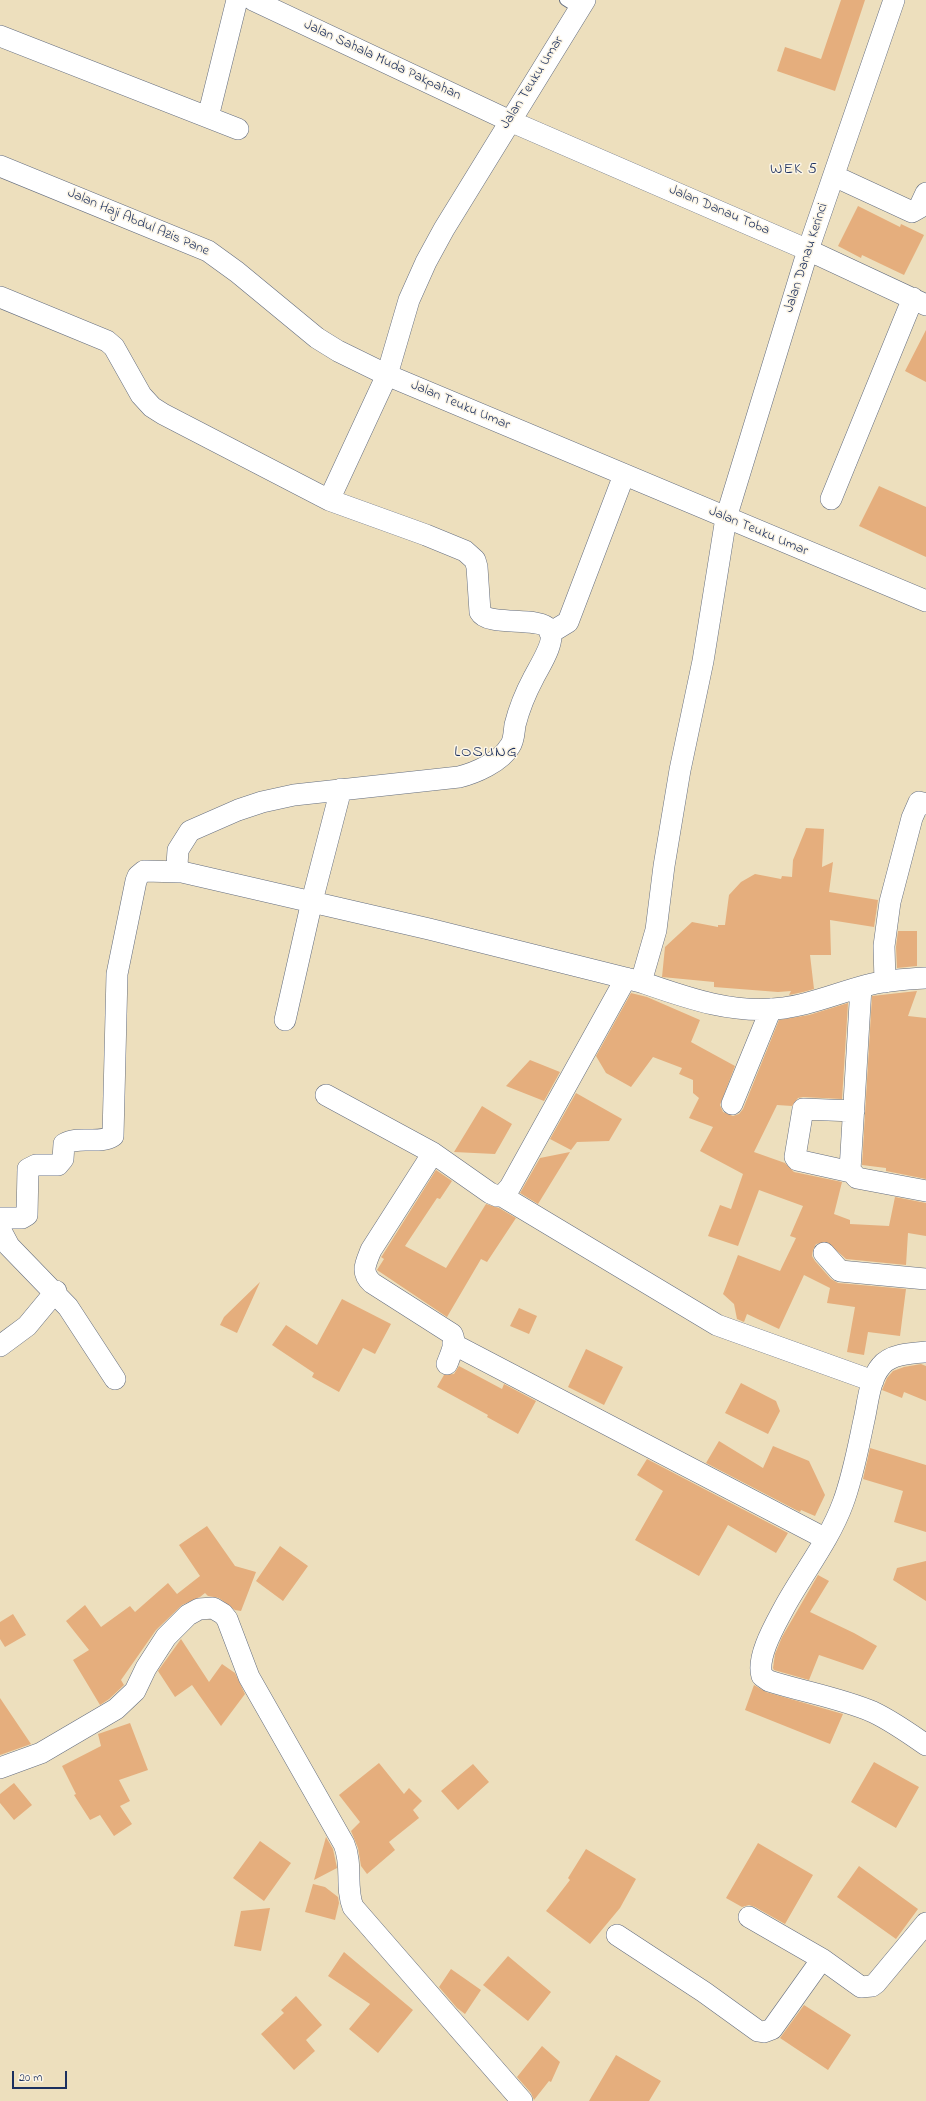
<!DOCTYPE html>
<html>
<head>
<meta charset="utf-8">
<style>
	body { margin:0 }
	#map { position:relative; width:926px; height:2101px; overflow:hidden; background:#eddfbd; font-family:"Indie Flower",sans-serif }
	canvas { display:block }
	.scale { position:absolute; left:12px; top:2071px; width:55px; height:18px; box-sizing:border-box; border:2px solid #1b2f5e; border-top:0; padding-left:5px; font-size:12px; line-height:14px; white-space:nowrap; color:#1b2f5e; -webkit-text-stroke:3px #fcf5e5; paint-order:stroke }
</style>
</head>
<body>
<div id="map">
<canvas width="926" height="2101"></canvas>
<div class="scale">20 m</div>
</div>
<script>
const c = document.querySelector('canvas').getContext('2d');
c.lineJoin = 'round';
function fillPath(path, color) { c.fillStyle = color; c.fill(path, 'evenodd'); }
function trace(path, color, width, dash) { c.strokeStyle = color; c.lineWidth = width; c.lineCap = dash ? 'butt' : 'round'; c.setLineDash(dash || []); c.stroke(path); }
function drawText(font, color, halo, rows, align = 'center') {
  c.font = font + ' "Indie Flower",sans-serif'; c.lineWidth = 3; c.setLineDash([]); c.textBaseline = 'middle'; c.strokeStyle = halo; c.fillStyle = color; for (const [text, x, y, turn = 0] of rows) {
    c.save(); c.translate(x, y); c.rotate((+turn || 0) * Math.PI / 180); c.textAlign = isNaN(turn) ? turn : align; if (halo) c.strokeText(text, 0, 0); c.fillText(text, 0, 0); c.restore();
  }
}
fillPath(new Path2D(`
	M841,0h24l-30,91 -58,-20 8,-24 36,12z
	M858,206l42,21 1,-3 23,11 -20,40 -42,-20 -1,3 -23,-12z
	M926,330v52l-21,-11z
	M879,486l47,21v50l-67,-31z
	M806,828l18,1 -2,38 11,-5 -4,30 49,8 -4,27 -44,-7 1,35h-21l4,34 -11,3 -14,3 2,-4 -13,1 -64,-5v-5l-52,-5 3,-30 27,-25 26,5v-2h7l4,-30 12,-13 14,-8 26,5 1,-3 10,1 1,-17z
	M898,931h19v35l-20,2 -1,-21z
	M917,991l-9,25 18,2v161l-40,-8v-3l-24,-3 10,-169z
	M631,993l16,4 53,23 -9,22 44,24 -15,39 3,7 10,4 6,-2 4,-5 36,-89 30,-5 39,-12 -6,96 -39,-2 -5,1 -6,8 -15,-1 -23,47 31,11 9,9 48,10 -8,32 16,6v4l39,2 6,-29 31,6v33l-18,-3 -2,32 -60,-6 -19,-17 -11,2 -3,6 -1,6 3,5 16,18 7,4 68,6 -6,47 -32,-4 -4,23 -17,-3 8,-45 -28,-4 3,-15 -26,-13 -25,54 -32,-15 -3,8 -7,-3 -3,-15 -11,-10 15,-39 42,16 16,-33 -6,-2 13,-30 -44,-16 -21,56 -30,-10 12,-31 11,4 12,-35 -43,-23 13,-24 -24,-9 10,-20 -6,-5v-13l-14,-6 3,-6 -29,-11 -22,30 -25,-14 -10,-17z
	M530,1060l30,12 -16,29 -38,-15z
	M576,1093l46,26 -13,22 -32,1 -6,8 -21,-11z
	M482,1106l30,18 -17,30 -41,-2z
	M570,1152l-32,52 -18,-11 20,-35z
	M436,1170l16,11 -12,18 -3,-1 -32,48 41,22 40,-64 13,4 17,10 -29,44 -6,-3 -34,58 -70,-47 7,-11 -3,-2 1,-1z
	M260,1282l-23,51 -17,-8 4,-8z
	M342,1299l49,25 -16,30 -12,-6 -24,44 -27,-15 2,-4 -42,-28 14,-20 31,20z
	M519,1308l18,8 -8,18 -19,-8z
	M586,1349l37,18 -19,38 -36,-18z
	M921,1364l5,2v35l-22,-9 -2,6 -20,-8 5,-12 6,-7 11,-4z
	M459,1366l43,23 2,-5 32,17 -18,33 -31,-17 1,-2 -51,-28 7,-12 10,-1z
	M741,1383l35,18 4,10 -12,23 -43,-21z
	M719,1441l44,27 10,-22 36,15 16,34 -10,21 -14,-6 -1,2 -94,-49z
	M870,1448l56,17v67l-32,-10 9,-31 -40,-12z
	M647,1459l141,74 -12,20 -48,-28 -29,51 -64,-36 28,-49 -26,-16z
	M207,1526l28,40 21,6 -15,39 -6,-1 -16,-12 -11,-2 -3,-3 -5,4 -18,8 -26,25 -35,50 3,5 -15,14 -9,6 -27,-45 16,-10 -23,-29 19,-16 16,22 29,-21 5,6 33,-29 9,11 23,-18 -21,-31z
	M280,1546l28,20 -25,35 -27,-20z
	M926,1561v40l-33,-21 4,-12z
	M818,1575l11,6 -19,31 44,21 23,13 -14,24 -44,-15 -10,25 -35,-10 -1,-2 2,-14 7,-17z
	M13,1614l13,21 -21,12 -5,-8v-17z
	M181,1639l28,43 13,-18 13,9 10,21 -24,32 -29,-41 -17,12 -17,-26z
	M754,1685l12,7 77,22 -13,30 -85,-34z
	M0,1698l31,46 -31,11z
	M130,1723l18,47 -29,10 11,21 -10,5 12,18 -18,12 -14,-21 -10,5 -16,-25 2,-1 -14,-28 39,-20 -3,-12z
	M874,1762l45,25 -23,41 -45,-26z
	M379,1763l25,31 5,-6 13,13 -9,9 6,8 -30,24 6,8 -28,24 -6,-8 -3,-18 -7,-17 9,-9 -21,-27z
	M473,1764l16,18 -31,28 -17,-19z
	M14,1783l18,22 -18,15 -14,-17v-9z
	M326,1837l7,12 4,19 -23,12z
	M260,1841l31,22 -27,38 -31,-23z
	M758,1843l55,32 -28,49 -30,-17 -6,-2 -7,2 -16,-9z
	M586,1849l50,30 -16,29 -30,36 -44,-33 24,-31 -2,-2z
	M859,1866l59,43 -22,30 -59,-42z
	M313,1884l12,3 13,10 1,6 -4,17 -30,-8z
	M270,1908l-9,43 -27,-5 7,-35z
	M344,1952l69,58 -35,43 -29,-24 21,-25 -42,-28z
	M508,1956l43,36 -23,29 -45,-36z
	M451,1969l30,21 -16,24 -8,-6 -18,-21z
	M296,1996l26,29 -16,15 9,11 -21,19 -33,-36 23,-21 -3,-3z
	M804,2005l47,30 -23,35 -48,-32z
	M542,2046l18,16 -9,20 -2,-1 -15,19 -3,-7 -14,-16z
	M616,2055l45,26 -12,20h-60z`), '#e5ae7d');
const service = new Path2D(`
	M565,0l14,9`);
const minor = new Path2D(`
	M253,0l257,121 298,129 118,55
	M585,0l-141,229 -18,33 -17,38 -22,75 539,226
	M0,36l238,93
	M208,117l29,-117
	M0,166l208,85 29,21 80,66 21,13 49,24 -58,125
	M834,176l78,36 7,-4 7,-15
	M0,297l107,44 7,6 27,48 11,12 11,7 166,86 97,35 39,16 10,9 2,7 3,45c8,15 59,4 69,17 8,11 -10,38 -15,48 -8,15 -15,32 -19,48 -1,7 -1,16 -5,21 -9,16 -35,27 -51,31l-165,18 -32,7 -24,8 -48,21 -12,19 -1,15 5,7
	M831,499l82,-201
	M550,633l18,-11 56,-147
	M641,982l15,-52 8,-64 16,-96 23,-109 23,-143 82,-268 86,-250
	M885,982l-1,-36 6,-44 22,-84 7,-16 7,2
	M861,987l-11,183 7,8 69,13
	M285,1020l27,-119 29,-112
	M326,1095l107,58 57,40 7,3h5l8,-9 116,-209
	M732,1104l39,-95
	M433,1153l-62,97c-5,13 -11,22 1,33l80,51c5,8 -2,22 -5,30
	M851,1172l-54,-12 -2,-3 8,-48 51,2
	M502,1196l215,129 156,56
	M0,1218h22l5,-3 1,-46 8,-4h22l5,-6 1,-15c16,-9 34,1 49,-8l4,-162 19,-93 2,-5 6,-5 38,1 247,57 212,53c46,16 93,33 143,26 30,-4 58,-17 88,-24 17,-4 36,-5 54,-6
	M0,1229l9,17 59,61 47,72
	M824,1253l16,18 86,8
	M453,1344l373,195
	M0,1346l27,-20 29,-35
	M926,1352c-14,1 -36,2 -45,14 -12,14 -13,37 -17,54 -6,28 -11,56 -21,83 -14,38 -40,70 -59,105 -9,17 -28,49 -22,68l7,5c35,11 71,17 104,31 19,9 36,21 53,33
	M0,1768l41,-15 75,-44 19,-18 11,-23 20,-31 22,-22 11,-6 14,-1 10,6 4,5 22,58 95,167c9,21 1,43 9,63l169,194
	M749,1917l73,42 39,28 11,-1 4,-3 50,-60
	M617,1935l87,57 54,39 6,1 8,-3 50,-70`);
trace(service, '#646d7f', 12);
trace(minor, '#646d7f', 22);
trace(service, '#fff', 10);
trace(minor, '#fff', 21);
drawText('14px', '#1b2f5e', '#fcf5e5', [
	["Jalan Sahala Muda Pakpahan",382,61,25],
	["Jalan Teuku Umar",533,83,-58],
	["Jalan Danau Toba",719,211,23],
	["Jalan Haji Abdul Azis Pane",138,223,23],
	["Jalan Danau Kerinci",807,258,-72],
	["Jalan Teuku Umar",460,406,23],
	["Jalan Teuku Umar",758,532,23]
]);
c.letterSpacing = '1px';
drawText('16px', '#1b2f5e', '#fcf5e5', [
	["WEK 5",794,170],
	["LOSUNG",486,753]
]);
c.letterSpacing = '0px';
</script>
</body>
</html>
